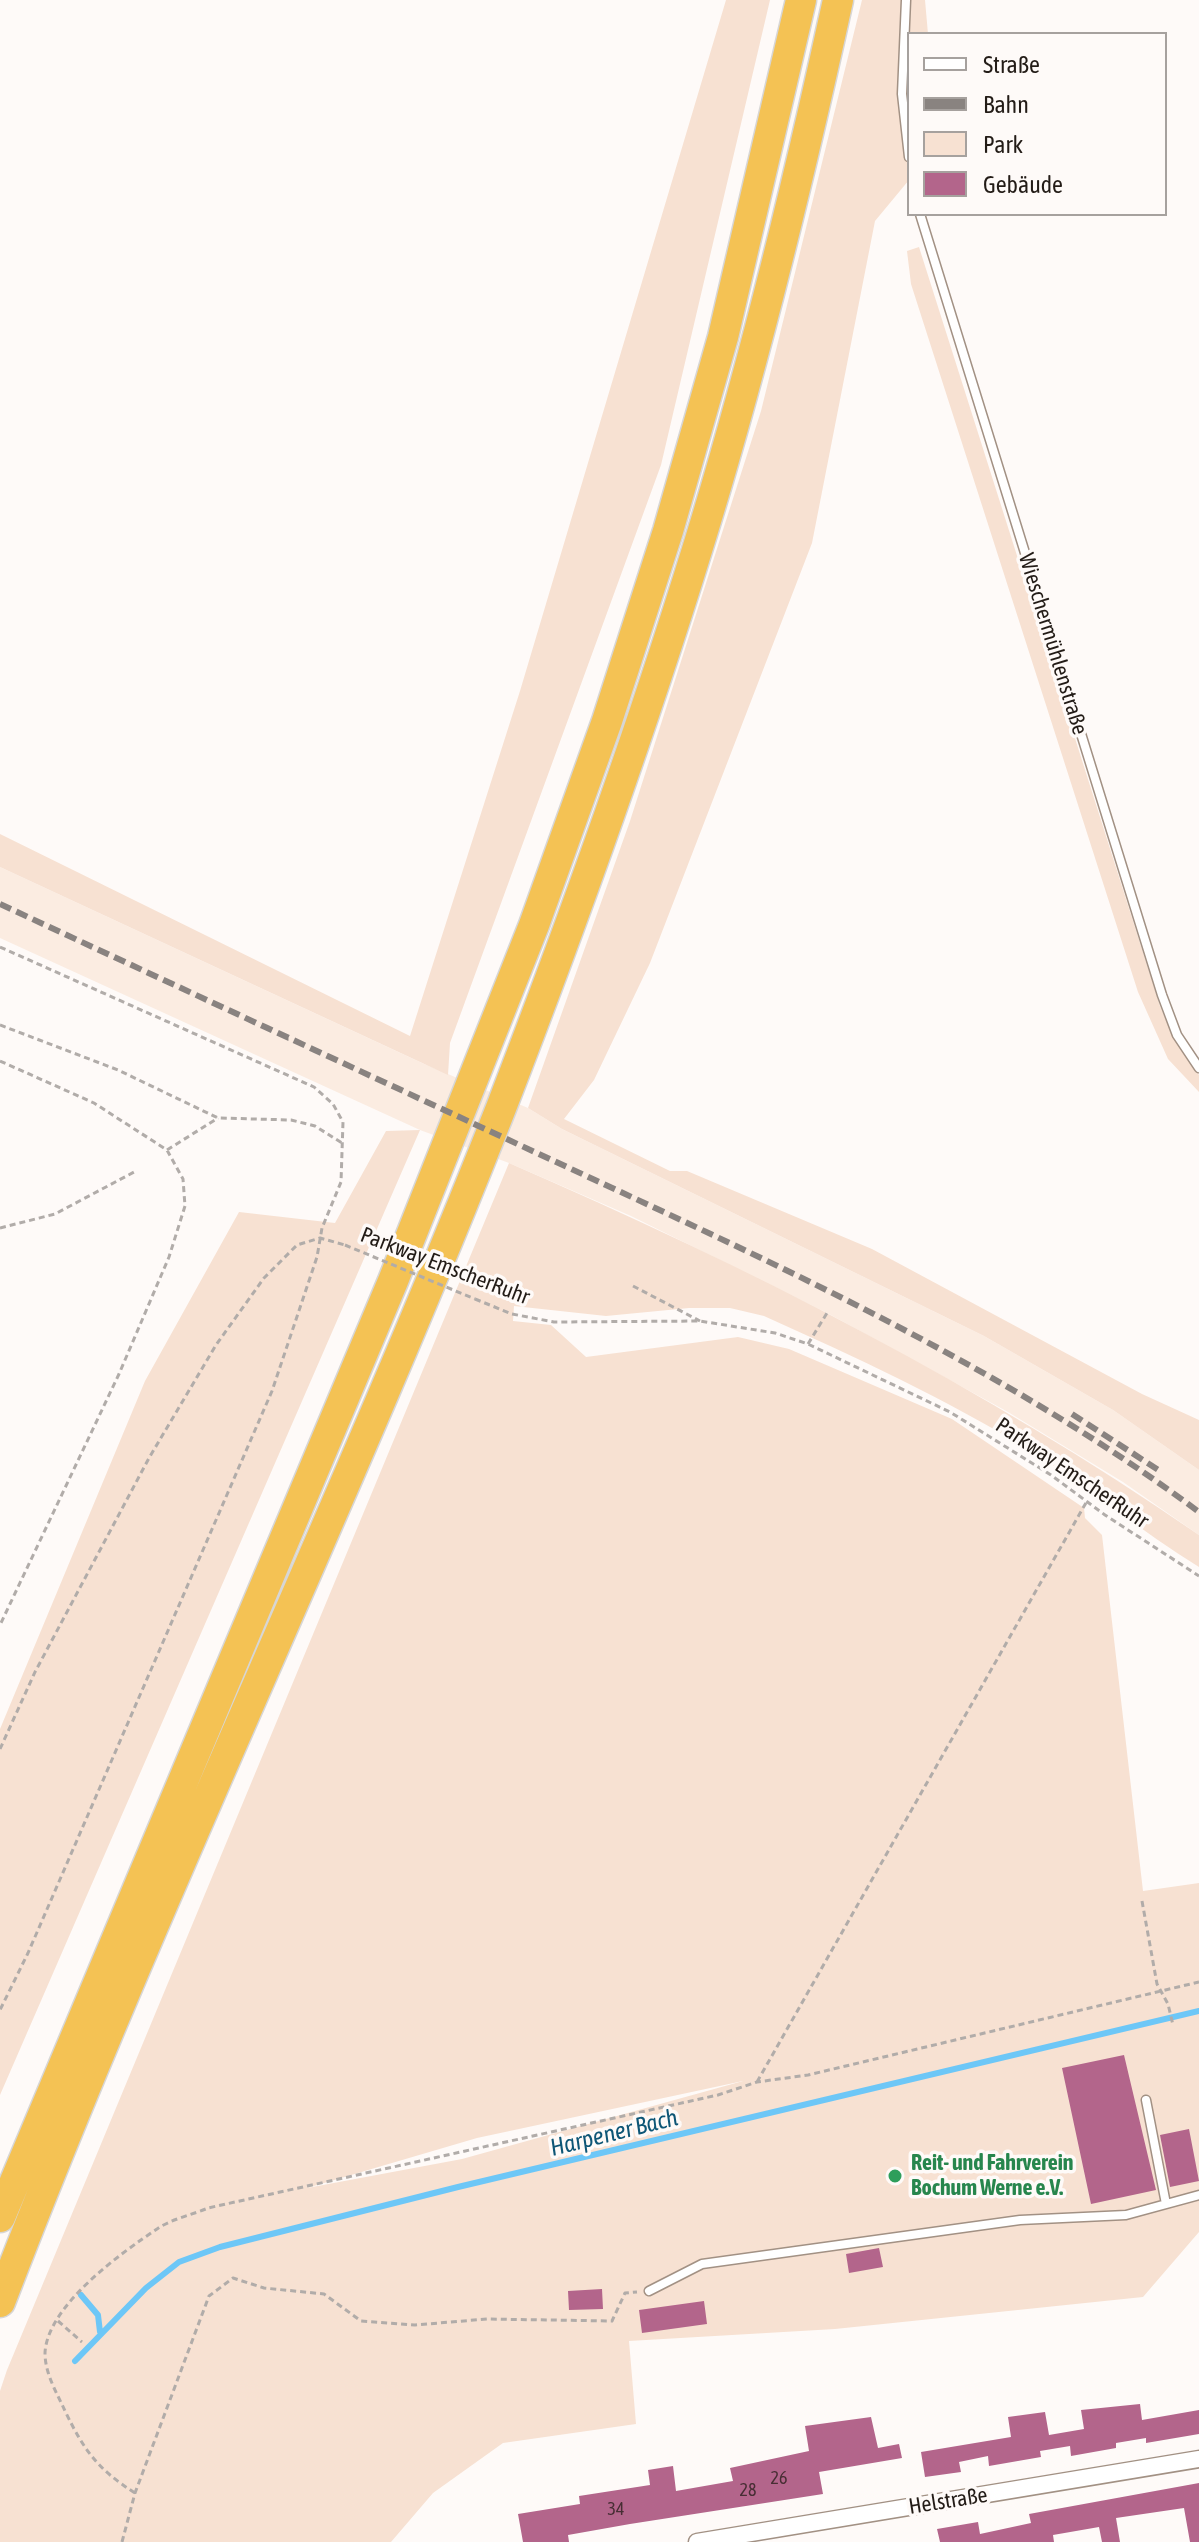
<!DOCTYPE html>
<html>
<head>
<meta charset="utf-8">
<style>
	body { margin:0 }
	#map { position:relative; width:1199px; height:2542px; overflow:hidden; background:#fefaf8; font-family:"Asap Condensed",sans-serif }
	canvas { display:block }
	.legend { position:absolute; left:907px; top:32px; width:260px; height:184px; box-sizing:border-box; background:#fefaf8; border:2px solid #a6a19e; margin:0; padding:10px 14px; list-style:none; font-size:24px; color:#231c17 }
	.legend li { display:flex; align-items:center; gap:16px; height:40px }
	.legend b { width:40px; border:2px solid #a6a19e }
</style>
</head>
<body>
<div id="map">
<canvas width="1199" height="2542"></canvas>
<ul class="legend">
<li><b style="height:10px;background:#fff"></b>Straße</li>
<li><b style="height:10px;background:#898380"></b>Bahn</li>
<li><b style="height:22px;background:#f7e1d2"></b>Park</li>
<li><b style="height:22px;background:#b3658b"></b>Gebäude</li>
</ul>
</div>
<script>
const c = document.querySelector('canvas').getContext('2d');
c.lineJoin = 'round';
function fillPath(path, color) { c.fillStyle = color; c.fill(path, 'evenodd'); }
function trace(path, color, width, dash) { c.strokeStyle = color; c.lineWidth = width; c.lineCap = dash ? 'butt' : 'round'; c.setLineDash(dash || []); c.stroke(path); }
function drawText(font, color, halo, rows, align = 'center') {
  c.font = font + ' "Asap Condensed",sans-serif'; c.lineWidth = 7; c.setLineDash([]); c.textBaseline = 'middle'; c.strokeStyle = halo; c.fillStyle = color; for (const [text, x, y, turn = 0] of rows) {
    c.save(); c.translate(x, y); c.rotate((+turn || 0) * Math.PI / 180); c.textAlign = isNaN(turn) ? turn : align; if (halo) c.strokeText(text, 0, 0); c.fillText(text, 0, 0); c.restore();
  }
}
fillPath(new Path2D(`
	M0,867l422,196 106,45 34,21 422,207 129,74 86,60v65l-76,-53 -115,-70 -179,-98 -198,-98 -122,-53 -89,-33 -420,-192z`), '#fbece1');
fillPath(new Path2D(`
	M726,0h44l-109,465 -211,578 -2,32 -448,-208v-33l410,202 110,-345z
	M862,0h63l3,34h-19v146l-34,41 -63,322 -162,420 -56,117 -30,39 106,52h17l185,78 270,145 57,26v50l-86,-60 -129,-74 -422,-207 -34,-21 102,-287 131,-410z
	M919,247l241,759 14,33 25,36v17l-31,-33 -30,-67 -227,-708 -4,-33z
	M420,1130l-420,965v-366l145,-348 94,-169 96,11 51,-92z
	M509,1163c240,104 474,223 690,372v32c-58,-36 -110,-79 -167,-115 -85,-53 -177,-95 -268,-136l-34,-8h-41l-83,8 -92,-10 -1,15 38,4 35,32 152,-20 51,12 163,70 132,89 1,10 17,17 41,356 56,-8v349l-56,65 -308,32 -206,12 7,83 -133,19 -70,50 -42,49h-391v-151l7,-21zM743,2081l-281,78 -155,29 170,-50z`), '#f7e1d2');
trace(new Path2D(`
	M81,2295l17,20 2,17
	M75,2361l71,-73 33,-26 41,-15 238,-60 741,-176`), '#6dc7f7', 6);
fillPath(new Path2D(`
	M1124,2055l32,135 -65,14 -29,-136z
	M1189,2129l10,52 -29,6 -10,-52z
	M879,2248l4,19 -34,6 -3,-19z
	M602,2289l1,20 -34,1 -1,-19z
	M704,2301l3,23 -65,9 -3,-23z
	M1140,2404l2,16 57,-10v24l-53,9v-5l-30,5v5l-45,8 -1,-10 -30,5 1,6 -52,9 -1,-10 -29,6 2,10 -36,5 -4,-25 90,-15 -3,-20 37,-5 4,23 35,-6 -3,-19z
	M871,2417l7,31 21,-4 3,14 -83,14 4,22 -193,30 -62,11 1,7h-46l-5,-28 62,-10 -1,-8 71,-11 -2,-15 25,-4 3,25 57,-10 -3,-13 79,-17 -4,-25z
	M1199,2483v59h-9l-6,-34 -68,10 4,24h-18l-3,-15 -46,8 1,7h-114l-3,-13 41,-7 2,12 51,-11 -2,-9z`), '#b3658b');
const lane = new Path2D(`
	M906,0l-4,94 7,63
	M920,214l242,781 15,40 22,33
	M1146,2100l20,104
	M649,2291l53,-27 318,-44 106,-5 73,-20`);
const street = new Path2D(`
	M697,2542l502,-83`);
const highway = new Path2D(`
	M0,2217l393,-936 141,-356 73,-204 61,-190 55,-194 78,-337
	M0,2302c154,-403 343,-792 501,-1194 71,-184 138,-370 196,-558 56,-181 101,-366 141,-550`);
trace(lane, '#a29184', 11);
trace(street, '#a29184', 19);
trace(highway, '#d7d6d5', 33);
trace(new Path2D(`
	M0,947l314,140 19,17 10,18 -2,60 -19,46 -5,29 -45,134 -244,562 -28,57
	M0,1025l118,45 100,48 73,2 24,6 27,17
	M0,1061l94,42 73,47 16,29 2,27 -16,51 -50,117 -119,251
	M167,1150l51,-32
	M0,1228l55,-14 81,-43
	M633,1286l67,35
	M475,1299l37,15 42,8 146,-1 75,12 33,11 142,68 101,63 54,40 94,61
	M808,1344l19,-31
	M0,1749l35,-77 114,-214 67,-113 48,-67 33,-33 23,-7 25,7
	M1142,1901l15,83 11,20 5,21
	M757,2082l330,-581
	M58,2321l24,21
	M135,2493c-38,-24 -51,-43 -70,-82 -8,-18 -20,-37 -20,-58 2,-47 76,-100 112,-124 14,-10 35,-14 51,-21l510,-113 39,-13 51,-7 391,-93
	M122,2542l13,-49 74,-197 24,-18 31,10 60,6 37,27 54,4 72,-6 125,2 13,-28 12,-1`), '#b1aca9', 3, [6, 4]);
trace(lane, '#fff', 8);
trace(street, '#fff', 16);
trace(highway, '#f4c254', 30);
trace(new Path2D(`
	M0,904c198,92 397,184 595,276 207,96 420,195 604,332
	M1072,1414l88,57`), '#898380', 6, [12, 6]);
trace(new Path2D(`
	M345,1245l130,54`), '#b1aca9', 3, [6, 4]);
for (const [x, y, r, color] of [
	[895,2176,8,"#2e9e5b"]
]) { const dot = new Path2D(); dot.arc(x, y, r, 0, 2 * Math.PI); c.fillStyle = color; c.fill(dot); trace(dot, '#fefaf8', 3); }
drawText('18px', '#472e34', null, [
	["26",779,2478],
	["28",748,2490],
	["34",616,2509]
]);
drawText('22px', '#231c17', '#fefaf8', [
	["Wieschermühlenstraße",1053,644,73],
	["Parkway EmscherRuhr",445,1266,21],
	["Parkway EmscherRuhr",1072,1473,34],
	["Helstraße",948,2501,-9]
]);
drawText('bold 22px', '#27864d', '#fefaf8', [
	["Reit- und Fahrverein",911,2163],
	["Bochum Werne e.V.",911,2188]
], 'left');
drawText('italic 24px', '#0e5676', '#fefaf8', [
	["Harpener Bach",614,2133,-14]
]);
</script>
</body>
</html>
